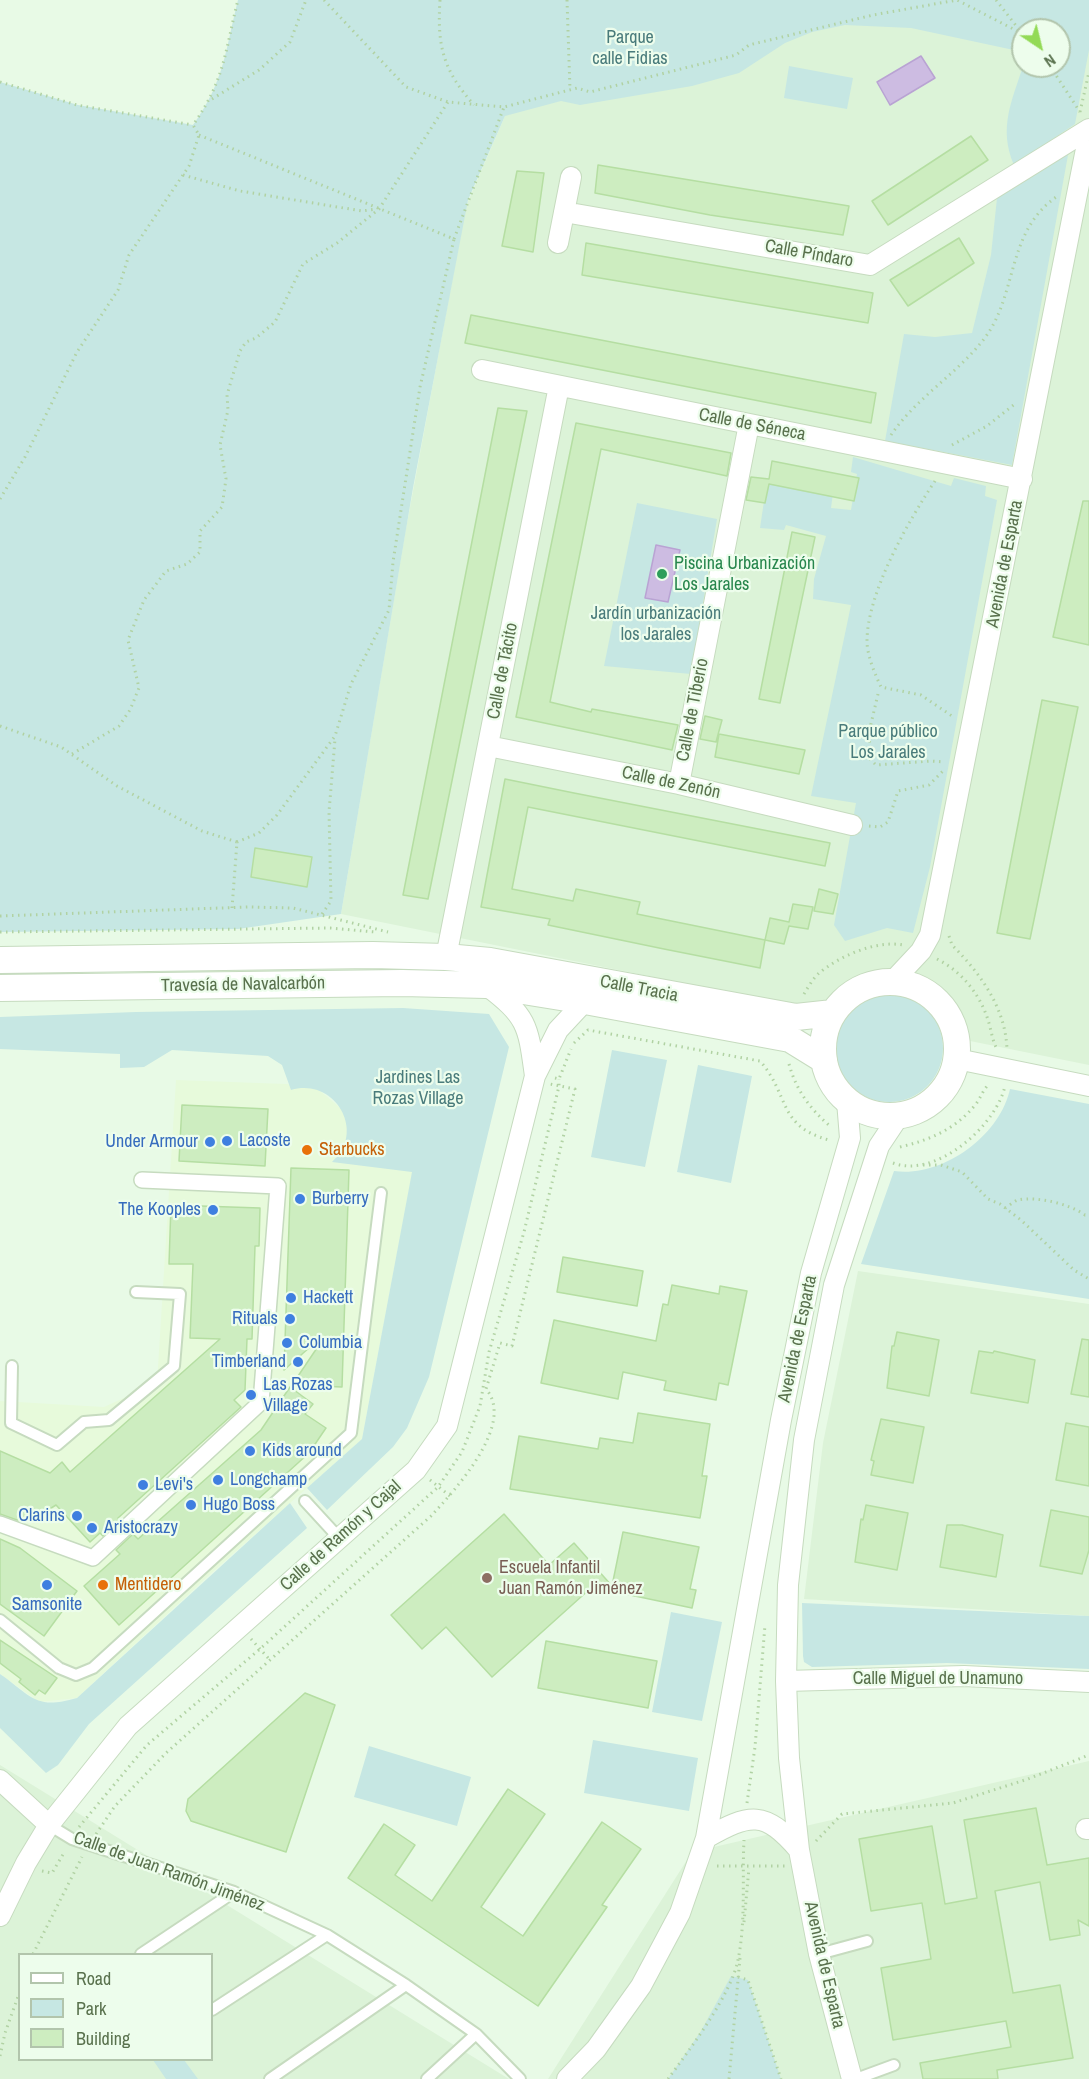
<!DOCTYPE html>
<html>
<head>
<meta charset="utf-8">
<style>
	body { margin:0 }
	#map { position:relative; width:1089px; height:2079px; overflow:hidden; background:#e8fae6; font-family:"Archivo Narrow",sans-serif }
	canvas { display:block }
	.legend { position:absolute; left:18px; top:1953px; width:195px; height:108px; box-sizing:border-box; background:#edfdec; border:2px solid #b2c5ac; margin:0; padding:8px 10px; list-style:none; font-size:18px; color:#59714d }
	.legend li { display:flex; align-items:center; gap:12px; height:30px }
	.legend b { width:30px; border:2px solid #b2c5ac }
	.north { position:absolute; left:1011px; top:18px; width:60px; height:60px; box-sizing:border-box; background:#edfdec; border:2px solid #b2c5ac; border-radius:50%; rotate:145deg; font-size:16px; font-weight:700; line-height:24px; text-align:center; color:#59714d }
	.north::after { content:''; display:block; margin:auto; width:21px; height:27px; background:#93da56; clip-path:polygon(50% 0,100% 100%,50% 72%,0 100%) }
</style>
</head>
<body>
<div id="map">
<canvas width="1089" height="2079"></canvas>
<ul class="legend">
<li><b style="height:8px;background:#fff"></b>Road</li>
<li><b style="height:16px;background:#c6e7e3"></b>Park</li>
<li><b style="height:16px;background:#cdedc0"></b>Building</li>
</ul>
<div class="north">N</div>
</div>
<script>
const c = document.querySelector('canvas').getContext('2d');
c.lineJoin = 'round';
function fillPath(path, color) { c.fillStyle = color; c.fill(path, 'evenodd'); }
function trace(path, color, width, dash) { c.strokeStyle = color; c.lineWidth = width; c.lineCap = dash ? 'butt' : 'round'; c.setLineDash(dash || []); c.stroke(path); }
function drawText(font, color, halo, rows, align = 'center') {
  c.font = font + ' "Archivo Narrow",sans-serif'; c.lineWidth = 4.5; c.setLineDash([]); c.textBaseline = 'middle'; c.strokeStyle = halo; c.fillStyle = color; for (const [text, x, y, turn = 0] of rows) {
    c.save(); c.translate(x, y); c.rotate((+turn || 0) * Math.PI / 180); c.textAlign = isNaN(turn) ? turn : align; if (halo) c.strokeText(text, 0, 0); c.fillText(text, 0, 0); c.restore();
  }
}
fillPath(new Path2D(`
	M541,0h548v1065l-748,-151 64,-380 61,-328 39,-90zM1023,30h36v36h-36z
	M858,1271l231,33v312l-285,-17 19,-156z
	M1089,1761v318h-541l144,-227z
	M0,1765l509,314h-509zM20,1954h192v106h-192z`), '#dcf3d8');
fillPath(new Path2D(`
	M176,1080l137,5 100,84 -51,270 -155,138 -130,121 -38,4 -39,-28v-273l104,6 53,-24z`), '#e7fadb');
fillPath(new Path2D(`
	M238,0h851v50l-14,74 -61,41c-16,-37 -2,-64 9,-99h36v-36h-36v22l-112,-24 -66,-3 -33,7 -27,11 -46,30 -47,13 -112,19 -19,-4 -56,15 -37,84 -55,288 -72,426 -103,15 -238,3v-850l78,23 115,20c32,-45 32,-74 45,-125z
	M789,66l64,12 -6,31 -63,-11z
	M1065,154l3,1 -56,310 -127,-24 19,-107 31,3 37,-4 19,-78 6,-57z
	M853,457l98,29 3,-8 32,8 -1,10 12,4 -67,367 -17,66 -26,-5 -42,13 -11,-16 22,-122 -45,-7 40,-191 -38,-6 1,-20 12,-43 -40,-11 -2,5 -24,-2 7,-47 66,12 -2,15 20,2 6,-36 -6,-2z
	M637,503l80,16 -26,155 -87,-8z
	M835 1048a54 54 0 1 1 108 0a54 54 0 1 1-108 0Z
	M403,1008l86,6 20,33 -80,330 -22,51 -14,19 -66,63 -20,-22 55,-49 50,-267 -80,-10c35,-30 3,-85 -41,-72l-9,-25 -14,-9 -96,-6 -28,17 -24,1v-14l-120,-5v-32l136,-5z
	M612,1050l55,10 -22,107 -54,-10z
	M698,1065l54,11 -21,107 -54,-11z
	M1010,1089l79,15v195l-228,-35 33,-93c48,7 106,-35 116,-82z
	M290,1503l17,25 -218,196 -31,41 -12,8 -46,-45v-54c33,23 35,36 77,24z
	M802,1603l287,13v53l-142,-6 -135,4 -8,-5 -1,-6z
	M671,1612l51,10 -20,99 -50,-9z
	M593,1740l105,18 -9,53 -105,-18z
	M369,1746l102,31 -14,49 -103,-29z
	M731,1976l17,4 33,99h-113l33,-48z
	M153,2060h31l14,19h-32z`), '#c6e7e3');
const water = new Path2D(`
	M921,56l14,22 -45,27 -13,-23z
	M656,545l24,5 -12,52 -23,-4z`);
fillPath(water, '#cdbce2');
trace(water, '#b9a3d3', 1.5);
const building = new Path2D(`
	M971,136l17,24 -100,65 -16,-24z
	M598,165l251,41 -6,29 -133,-20 -115,-22z
	M517,171l27,2 -11,79 -31,-6z
	M959,238l15,25 -66,43 -18,-26z
	M586,243l287,50 -5,30 -286,-48z
	M471,315l405,78 -5,30 -406,-80z
	M498,408l29,3 -99,488 -25,-4z
	M576,423l155,30 -4,23 -126,-27 -51,253 41,10 1,-3 86,16 -6,25 -156,-33z
	M772,461l87,17 -5,23 -85,-17 -4,19 -19,-3 5,-23 18,2z
	M1083,501h6v144l-36,-8z
	M792,532l23,5 -35,166 -21,-4z
	M1042,700l36,7 -48,232 -33,-6z
	M705,716l17,4 -6,22 -16,-3z
	M719,734l86,16 -6,24 -84,-17z
	M505,779l69,14 256,50 -5,23 -297,-59 -16,82 61,12 3,-12 64,13 -3,12 128,26 -5,28 -96,-19 -116,-24 2,-6 -69,-12z
	M255,848l57,9 -5,30 -56,-10z
	M819,889l19,5 -5,20 -19,-3z
	M793,904l20,3 -5,22 -19,-3 -5,18 -19,-4 5,-22 19,4z
	M182,1105l86,4 -3,57 -86,-5z
	M291,1168l58,2 -7,217 -50,-2 29,-43 -3,-2 -34,30z
	M171,1205l89,3 -1,38h-4l-3,93h-5l-2,51 -11,10 7,7 -123,111 2,2 -17,16 -3,-3 -10,9 -34,-37 -24,15h-15l-17,-6v-63l50,22 12,-11 8,10 150,-133 -30,-1 3,-74h-24z
	M563,1257l80,14 -6,35 -80,-14z
	M672,1285l47,9 1,-8 27,5 -19,94 -9,-2 -3,17 -52,-10 2,-9 -43,-9 -5,27 -77,-16 13,-63 102,21 7,-37 5,1z
	M897,1332l42,8 -10,56 -42,-8 5,-42h2z
	M1082,1339l7,1v57l-18,-3z
	M979,1351l14,2 1,-2 41,9 -7,43 -57,-10z
	M290,1387l23,17 -8,10 21,14 -17,25 -190,172 -35,-39 36,-32 -4,-4 17,-16 5,5 123,-109z
	M638,1413l72,11 -8,52h5l-7,42 -190,-29 9,-53 79,13 2,-11 33,5z
	M881,1419l43,8 -11,56 -42,-8 3,-14 -3,-1z
	M1066,1423l23,4v59l-33,-6z
	M866,1505l42,8 -11,57 -42,-8 6,-43 2,1z
	M1051,1510l38,7v33l-7,24 -42,-8z
	M504,1514l45,51 25,-22 38,43 11,-54 76,15 -9,42 6,1 -4,18 -100,-21 -100,90 -46,-50 -24,22 -31,-34z
	M947,1525h15l41,10 -7,42 -56,-10z
	M0,1539l20,9 57,43 -33,45 -44,-32z
	M0,1640l57,38 -12,16 -6,-4 -4,5 -16,-13 2,-3 -21,-16z
	M546,1641l111,20 -9,47 -110,-20z
	M305,1693l30,12 -49,147 -95,-31 -5,-10 2,-12z
	M508,1789l37,25 -64,93 42,29 79,-114 39,27 -39,56 5,2 -69,99 -190,-128 36,-54 31,21 -20,30 37,26z
	M1036,1808l11,57 42,-7v68l-11,-6 2,15 -30,5 -10,-58 -45,9 18,102 47,-8 13,73 -76,12 1,9h-75l-3,-16 91,-16 -5,-26 -113,19 -12,-72 50,-9 -9,-56 -51,8 -12,-72 73,-13 13,78 32,-6 -13,-78z`);
fillPath(building, '#cdedc0');
trace(building, '#b5dea2', 1.5);
const service = new Path2D(`
	M12,1366l-1,57 46,22 27,-23 25,-2 65,-54 6,-72 -44,-2
	M305,1501l34,37
	M0,1620l59,48 17,7 17,-7 258,-235 30,-240
	M49,1825l23,14 162,53 93,43 79,50 70,49 44,45
	M141,1954l93,-62
	M819,1954l48,-13
	M212,2010l115,-75
	M270,2079l136,-94
	M427,2079l49,-45
	M856,2079l38,-14`);
const pedestrian = new Path2D(`
	M0,1524l93,34 168,-156 17,-216 -136,-6`);
const minor = new Path2D(`
	M564,212l306,53 219,-136
	M558,243l13,-66
	M482,370l540,109
	M488,746l191,38 173,41
	M679,784l70,-360
	M446,957l113,-571
	M892,982l29,-31 9,-16 159,-801
	M486,985c42,32 42,40 49,91
	M957,1059l132,27
	M786,1681l178,-5 125,6
	M0,1780l49,45
	M1086,1829h3
	M706,1838c44,-25 59,-28 93,12
	M0,1916l26,-53 23,-38 79,-99 288,-256 31,-44 88,-350 23,-46 27,-29
	M567,2079l29,-30 45,-63 39,-73 26,-75 75,-418 30,-147 39,-135 -3,-37
	M852,2079l-33,-125 -20,-104 -10,-92 -3,-77 2,-96 16,-145 30,-155 45,-139 20,-30`);
const tertiary = new Path2D(`
	M0,960l373,-5 73,2 44,4 306,56 37,-4
	M823 1049a67 67 0 1 1 134 0a67 67 0 1 1-134 0Z
	M0,988l402,-5 84,2 99,16 205,38 34,21`);
trace(service, '#c6dbbf', 14);
trace(pedestrian, '#c6dbbf', 18);
trace(minor, '#c6dbbf', 22);
trace(tertiary, '#c6dbbf', 28);
trace(new Path2D(`
	M324,0l82,87 42,15 56,5 73,-19 13,4 146,-37 13,-10 124,-30 84,-15 66,34
	M440,0c-3,46 3,70 34,105
	M567,0l3,90
	M996,0l25,32
	M1050,66l30,46
	M0,82l77,23 116,20
	M212,99l47,-29 31,-28 16,-42
	M1080,112l9,-40
	M199,135l255,104 -34,148 -27,175 -4,48 -38,74 -16,52 -58,79 -18,18 -22,9 -5,66
	M183,175l57,16 122,20 15,-2
	M454,239l50,-132
	M891,435c25,-37 66,-61 93,-96 35,-46 21,-108 75,-144
	M952,445l35,-19 29,-23
	M935,481c-26,39 -69,113 -68,162 1,15 8,31 14,44l40,8 34,23
	M0,499l25,-42 52,-105 41,-62 11,-35 60,-89 10,-31 -6,-10c32,-45 32,-74 45,-125
	M878,694l-8,34 -1,30 7,7 55,-4 14,1
	M0,726l61,21 56,39 85,45 35,11
	M72,754l47,-28 11,-16 9,-22 -11,-48 16,-40 22,-29 21,-7 13,-12v-21l22,-24 4,-28 -6,-34 8,-35 -1,-15 13,-44 6,-9 10,-4 19,-16 28,-58 34,-21 42,-34 69,-107
	M869,826l11,1 8,-5 10,-31 31,-6 14,-14
	M322,914l9,-13 -2,-89 6,-73
	M0,916l248,-9 45,1 95,24
	M0,932l330,-4 45,4
	M949,936l3,9c29,29 54,64 55,105
	M937,959c24,12 43,35 51,61 3,9 4,19 8,27
	M804,994c4,-7 9,-15 14,-20 21,-18 58,-34 85,-29
	M574,1043l14,-13 172,31c30,34 17,65 69,79
	M789,1064c7,26 21,45 42,63
	M555,1078l4,1 12,-30
	M900,1147c30,-7 56,-18 76,-43 5,-7 7,-14 13,-20
	M893,1163c43,16 103,-37 112,-77
	M923,1165h18l21,7 26,27 12,5 21,16 53,50 15,9
	M1005,1208c4,-2 9,-7 13,-8 19,-4 52,4 67,15l4,-1
	M430,1480l20,16
	M251,1639l19,21
	M747,1803l8,-56 10,-122
	M79,1827l68,-82 113,-96 178,-162 24,-35 18,-46 9,-54 35,-120 35,-146v-7
	M96,1834l19,-28 51,-53 265,-237c24,-26 85,-92 55,-127l14,-46 12,3 63,-257 -25,-5
	M816,1841l26,-27 111,-11 75,-24 61,-24
	M717,1866h68
	M42,1871l10,2 13,-22
	M744,1922l5,-54
	M33,1954l49,-97
	M738,1977l10,3 33,99
	M0,2056l5,-23 15,-42
	M668,2079c22,-30 63,-84 70,-119 8,-39 4,-81 6,-120
	M729,2079l11,-121`), '#b1d2a3', 3, [1.5, 4.5]);
trace(service, '#fff', 10);
trace(pedestrian, '#fff', 15);
trace(minor, '#fff', 20);
trace(tertiary, '#fff', 26);
for (const [x, y, r, color] of [
	[662,574,6,"#2e9e5b"],
	[227,1141,6,"#3f7fe0"],
	[210,1142,6,"#3f7fe0"],
	[307,1150,6,"#e8710a"],
	[300,1199,6,"#3f7fe0"],
	[213,1210,6,"#3f7fe0"],
	[291,1298,6,"#3f7fe0"],
	[290,1319,6,"#3f7fe0"],
	[287,1343,6,"#3f7fe0"],
	[298,1362,6,"#3f7fe0"],
	[251,1395,6,"#3f7fe0"],
	[250,1451,6,"#3f7fe0"],
	[218,1480,6,"#3f7fe0"],
	[143,1485,6,"#3f7fe0"],
	[191,1505,6,"#3f7fe0"],
	[77,1516,6,"#3f7fe0"],
	[92,1528,6,"#3f7fe0"],
	[487,1578,6,"#8d6e63"],
	[47,1585,6,"#3f7fe0"],
	[103,1585,6,"#e8710a"]
]) { const dot = new Path2D(); dot.arc(x, y, r, 0, 2 * Math.PI); c.fillStyle = color; c.fill(dot); trace(dot, '#edfdec', 2); }
drawText('18px', '#497b7b', '#edfdec', [
	["Parque",630,38],
	["calle Fidias",630,59],
	["Jardín urbanización",656,614],
	["los Jarales",656,635],
	["Parque público",888,732],
	["Los Jarales",888,753],
	["Jardines Las",418,1078],
	["Rozas Village",418,1099]
]);
drawText('18px', '#59714d', '#edfdec', [
	["Calle Píndaro",809,254,10],
	["Calle de Séneca",752,425,11],
	["Avenida de Esparta",1005,564,-79],
	["Calle de Tácito",503,671,-79],
	["Calle de Tiberio",693,710,-79],
	["Calle de Zenón",671,783,12],
	["Travesía de Navalcarbón",243,985,-1],
	["Calle Tracia",639,989,11],
	["Avenida de Esparta",798,1339,-78],
	["Calle de Ramón y Cajal",341,1536,-42],
	["Calle Miguel de Unamuno",938,1679],
	["Calle de Juan Ramón Jiménez",169,1872,20],
	["Avenida de Esparta",824,1965,77]
]);
drawText('18px', '#27864d', '#edfdec', [
	["Piscina Urbanización",674,564],
	["Los Jarales",674,585]
], 'left');
drawText('18px', '#366cbe', '#edfdec', [
	["Lacoste",239,1141],
	["Under Armour",198,1142,"right"],
	["Burberry",312,1199],
	["The Kooples",201,1210,"right"],
	["Hackett",303,1298],
	["Rituals",278,1319,"right"],
	["Columbia",299,1343],
	["Timberland",286,1362,"right"],
	["Las Rozas",263,1385],
	["Village",263,1406],
	["Kids around",262,1451],
	["Longchamp",230,1480],
	["Levi's",155,1485],
	["Hugo Boss",203,1505],
	["Clarins",65,1516,"right"],
	["Aristocrazy",104,1528],
	["Samsonite",47,1605,"center"]
], 'left');
drawText('18px', '#c56008', '#edfdec', [
	["Starbucks",319,1150],
	["Mentidero",115,1585]
], 'left');
drawText('18px', '#785e54', '#edfdec', [
	["Escuela Infantil",499,1568],
	["Juan Ramón Jiménez",499,1589]
], 'left');
</script>
</body>
</html>
